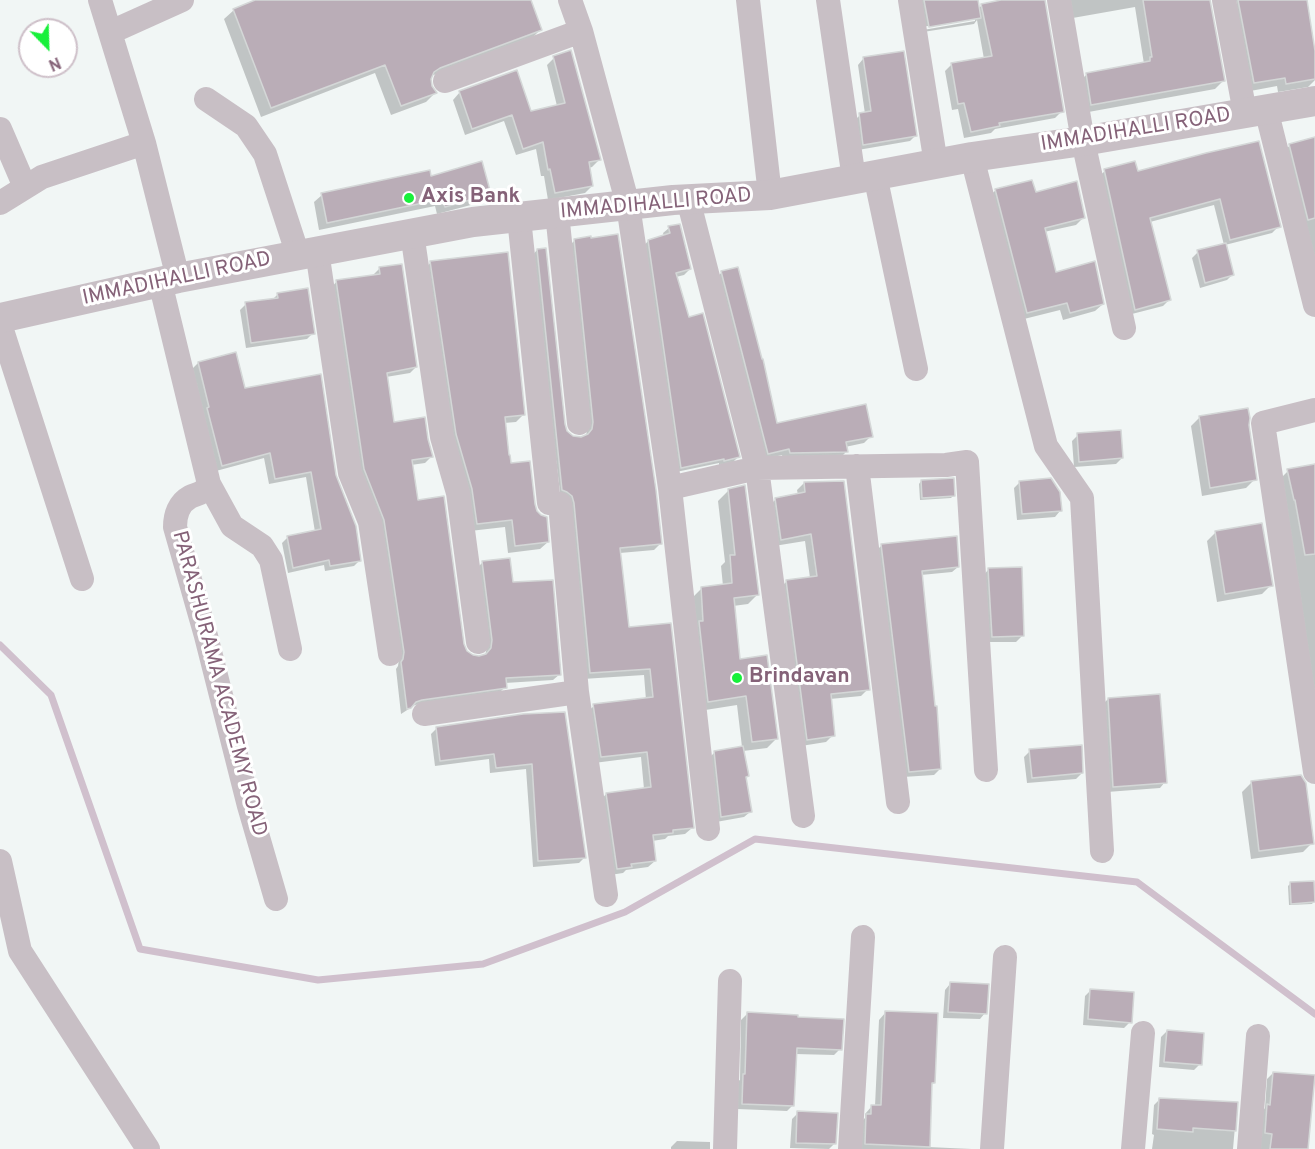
<!DOCTYPE html>
<html>
<head>
<meta charset="utf-8">
<style>
	body { margin:0 }
	#map { position:relative; width:1315px; height:1149px; overflow:hidden; background:#f1f6f5; font-family:Overpass,sans-serif }
	canvas { display:block }
	.north { position:absolute; left:18px; top:18px; width:60px; height:60px; box-sizing:border-box; background:#fff; border:2px solid #cec0c9; border-radius:50%; rotate:157deg; font-size:16px; font-weight:700; line-height:24px; text-align:center; color:#856278 }
	.north::after { content:''; display:block; margin:auto; width:21px; height:27px; background:#17f03a; clip-path:polygon(50% 0,100% 100%,50% 72%,0 100%) }
</style>
</head>
<body>
<div id="map">
<canvas width="1315" height="1149"></canvas>
<div class="north">N</div>
</div>
<script>
const c = document.querySelector('canvas').getContext('2d');
c.lineJoin = 'round';
function fillPath(path, color) { c.fillStyle = color; c.fill(path, 'evenodd'); }
function trace(path, color, width, dash) { c.strokeStyle = color; c.lineWidth = width; c.lineCap = dash ? 'butt' : 'round'; c.setLineDash(dash || []); c.stroke(path); }
function drawText(font, color, halo, rows, align = 'center') {
  c.font = font + ' Overpass,sans-serif'; c.lineWidth = 6; c.setLineDash([]); c.textBaseline = 'middle'; c.strokeStyle = halo; c.fillStyle = color; for (const [text, x, y, turn = 0] of rows) {
    c.save(); c.translate(x, y); c.rotate((+turn || 0) * Math.PI / 180); c.textAlign = isNaN(turn) ? turn : align; if (halo) c.strokeText(text, 0, 0); c.fillText(text, 0, 0); c.restore();
  }
}
fillPath(new Path2D(`
	M260,0h270l10,30 -9,9 -100,37 -1,11 5,6 -9,9 -35,13 -16,-42 -114,44 -37,-98 10,-9z
	M917,0h60l1,9 4,-4 27,-5h35l18,111 -7,7 -60,11 -4,4 -27,5 -6,-29 -6,1 -7,-39 7,-7 32,-5 -7,-39 -3,4 -51,8v-2l52,-9v-3l-53,9z
	M1062,0h147l14,81 -8,8 -132,24 -5,-30 9,-9 57,-10 -9,-57 -68,12z
	M1236,0h70l9,61v19l-7,7 -30,5 -1,-6 -32,6z
	M554,58l45,102 -7,7 -3,1 3,18 -7,7 -37,7 -4,-24h-3l-5,-27 -20,6 -12,-34 -39,14 -12,-35 7,-8 70,21 27,-7 -10,-41z
	M863,59l53,76 -6,6 -52,9 -4,-29 6,-6 5,-1 -7,-49z
	M1315,139v140l-31,-127 6,-7z
	M1206,154l73,72 -7,7 -47,12 8,29 -6,6 -27,8 -8,-30 6,-6 26,-7 -10,-40 -64,17 20,77 -7,7 -35,9 -30,-138 7,-6 32,2z
	M430,178l60,16 -8,8 -45,12 -2,-8 -116,24 -5,-28 8,-7z
	M996,190l38,4 50,23 -8,8 -32,7 11,41 48,31 -8,7 -32,9 -3,-10 -40,10 -32,-123z
	M669,228l21,41 -6,6 -8,2 12,42 50,138 -6,6 -13,3v-3l-43,9 -33,-225 5,-6 16,-5 -1,-3z
	M575,240l85,304 -6,6 -34,3 8,75 41,-3 23,203 -7,6 -17,2 -3,3 -13,2 3,20 -7,6 -22,3 -3,3 -13,2 -10,-74 6,-7 38,-5 -3,-32 -47,6 -7,-51 7,-6 52,-6 -2,-25 -61,4 -52,-422 6,-7 26,175 3,7 6,5 9,2 5,-2 1,-8 -19,-182z
	M431,262l93,152 -8,8 -12,1 6,42 23,40 15,37 -8,7 -32,4 -3,-26 -35,4 -46,-261z
	M380,268l36,99 -6,6 -24,4 7,46 38,34 -6,6 -14,2 5,37 47,143 3,7 7,5 12,-1 2,-9 -11,-78 6,-6 30,21 48,90 -7,6 -48,3v4l-6,6 -84,12 -14,9 -5,-45 2,-3 1,-7 -41,-183 -27,-188 6,-7 37,-5v-2z
	M722,272l54,153 95,11 -7,7 -19,4 1,5 -7,7 -56,1 -1,-5 -21,5 -46,-181z
	M278,294l35,39 -6,6 -61,9 -6,-38 6,-6 26,-4z
	M198,363l46,27 90,86 26,84 -6,6 -29,5 -1,-6 -36,8 -6,-30 6,-6 27,-5 -9,-55 -37,7 -5,-26 -48,13 -24,-102z
	M1200,417l55,62 -9,9 -44,8 -11,-70z
	M1078,435l44,23 -6,6 -42,3 -2,-26z
	M1315,465v235l-36,-220 9,-9z
	M921,481l32,15 -2,2 -31,2 -1,-16z
	M1020,482l40,29 -5,6 -38,3 -3,-32z
	M804,483l64,206 -7,7 -31,3 3,36 -7,7 -25,4 -21,-158 7,-7 23,-3 -5,-37 -31,5 -5,-40 7,-7 22,-4 -1,-5z
	M728,491l30,103 -10,10 -15,2 6,54 38,78 -10,10 -24,3 2,27 5,34 -6,5 -28,5 -7,-64 5,-5 28,-6 -5,-42 -38,6 -7,-113 10,-10 21,-2 -2,-20 4,-4 -7,-61z
	M1216,532l55,53 -9,9 -45,8 -10,-61z
	M882,545l76,22 -6,5 -31,3 19,194 -6,6 -31,2 -27,-226z
	M988,570l34,66 -6,6h-29l-4,-66z
	M1108,699l57,83 -5,6 -53,4 -5,-87z
	M524,716l61,141 -6,6 -46,4 -7,-98 -36,4 -1,-14 -54,7 -4,-32 6,-6z
	M1030,751l52,22 -6,6 -49,4 -3,-26z
	M1251,783l61,60 -9,9 -52,7 -9,-67z
	M1290,884l24,17 -2,3 -23,1 -1,-19z
	M950,984l35,29 -5,6 -37,-1 2,-28z
	M1091,990l39,32 -6,6 -41,-3 2,-29z
	M886,1012l48,71 -4,3 -2,61 44,2h-114l2,-26 5,-5v-4l7,-8h3l4,-86z
	M747,1014l49,4 44,31 -6,6 -39,-1 -2,51 -6,6 -50,-2 1,-28 2,-1 1,-60z
	M1167,1031l33,33 -6,6 -35,-3 2,-30z
	M1273,1073l34,76h-48l3,-37 3,-4 2,-29z
	M1160,1099l77,5 -4,45h-81l2,-14 -2,-1 2,-29z
	M798,1113l37,30 -6,6 -39,-1 2,-29z
	M677,1141l33,1v7h-39v-2z`), '#0003');
trace(new Path2D(`
	M0,645l51,50 89,254 178,31 165,-16 142,-52 130,-73 382,43 178,132`), '#d0c0cd', 7);
const building = new Path2D(`
	M255,0h276l11,30 -102,38 -6,4 -3,7 1,7 5,7 -36,13 -16,-41 -114,43 -38,-99z
	M924,0h54l3,18 -52,9z
	M1001,0h44l19,112 -65,11 1,3 -29,6 -7,-29 -6,1 -7,-41 41,-7 -11,-52z
	M1143,0h67l15,81 -134,24 -5,-32 64,-12v-4h2z
	M1238,0h69l8,51v28l-29,5 -1,-6 -31,5z
	M571,50l30,110 -12,2 4,24 -38,7 -5,-24 -2,1 -5,-28 -20,7 -11,-34 -40,14 -13,-38 58,-21 14,41 34,-8 -12,-47z
	M904,51l13,85 -54,9 -4,-32 12,-2 -8,-54z
	M1315,137v81l-7,2 -19,-76z
	M1259,141l22,86 -51,13 -10,-41 -70,19 21,82 -36,10 -31,-141 31,-8 3,10 68,-18z
	M482,161l9,33 -46,13 -3,-8 -115,24 -6,-30 109,-23 1,6z
	M1032,180l4,12 41,-11 8,37 -40,10 11,44 39,-11 9,43 -34,9 -3,-10 -40,10 -32,-124z
	M680,224l11,45 -15,4 13,44 14,-4 37,144 -16,4v-2l-43,9 -33,-228 22,-7 -2,-7z
	M618,234l38,256 6,54 -42,4 9,79 42,-4 23,205 -21,2v3l-20,2 3,26 -25,3 1,3 -15,2 -11,-76 45,-6 -4,-35 -46,5 -8,-53 60,-7 -3,-28 -60,4 -16,-170 -2,-7 -5,-4 -5,-2 -25,-241 9,-1 19,176 2,7 6,5 8,1 7,-3 4,-5 1,-7 -19,-183 17,-3v2z
	M1226,243l8,32 -29,8 -8,-33z
	M508,252l17,163 -20,2 4,38h1l1,8 19,-2 5,43 2,7 4,4 6,2 2,25 -34,4 -3,-26 -35,4 -5,-35 -16,-55 -26,-173z
	M402,264l15,103 -30,6 7,49 31,-5 3,22 5,18 -21,3 6,40 26,-4 20,148 3,7 6,4 6,1 7,-2 5,-6 1,-8 -10,-79 28,-3 3,24 40,-2 8,95 -55,3 1,10 -85,12 -6,2 -5,6 -4,1 -6,-47 2,-3 1,-7 -20,-132 -20,-51 -28,-189 44,-6 -1,-7z
	M738,267l24,92h1l14,64 89,-19 7,33 -27,5 2,10 -58,1 -1,-4 -21,5 -47,-183z
	M308,288l7,46 -64,9 -6,-41 33,-4 -1,-5z
	M236,352l9,36 76,-14 15,101 20,51 5,35 -31,5 -1,-6 -36,8 -6,-32 34,-7 -10,-57 -36,7 -5,-26 -48,13 -15,-58 2,-1 -11,-45z
	M1248,408l2,10 -1,7 8,55 -47,8 -11,-72z
	M1121,430l2,28 -44,4 -2,-29z
	M1315,464v90l-10,1 -10,-55h-1l-7,-31z
	M954,478l1,18 -33,2 -1,-18z
	M1051,478l9,14 2,19 -40,3 -3,-33z
	M844,481l26,209 -39,4 4,42 -28,4 -21,-160 31,-4 -6,-42 -30,6 -6,-42 30,-6 -1,-10z
	M745,485l14,110 -25,3 6,61 27,-4 11,84 -26,3 -6,-46 -38,6 -9,-81h4l-2,-34 31,-4 -2,-28h5l-7,-66z
	M1262,523l11,63 -48,8 -10,-63z
	M957,536l2,31 -37,4 13,135h2l4,63 -32,3 -28,-228z
	M1022,567l2,69 -32,1 -4,-69z
	M1160,694l7,89 -54,4 -5,-89z
	M565,712l21,146 -48,3 -6,-97 -36,4 -2,-14 -54,7 -4,-34 87,-13z
	M1082,745l1,28 -51,5 -3,-29z
	M743,746l6,30 -3,1 6,35 -31,5 -7,-66z
	M1301,775l5,8 8,61 -55,7 -8,-70z
	M1314,881l1,21 -24,2 -1,-22z
	M950,982l39,2 -2,30 -39,-2z
	M1090,989l44,3 -2,31 -44,-4z
	M885,1011l53,2 -3,70h-3l-2,64 -65,-3 1,-30h5v-9h10z
	M747,1012l51,3v2l46,2 -2,31 -45,-2 -3,58 -52,-2 1,-30h2z
	M1167,1030l37,3 -2,32 -38,-3z
	M1273,1072l42,3 -7,74h-38l2,-15 -7,-1 2,-29 3,1z
	M1159,1098l79,4 -2,29 -43,-3v4l-36,-3z
	M797,1111l41,2 -2,31 -40,-1z`);
fillPath(building, '#baadb7');
trace(building, '#d4d7d7', 1.5);
trace(new Path2D(`
	M100,0l44,143 34,135
	M570,0l11,31 47,174 42,283 38,341
	M748,0l22,195
	M828,0l26,179
	M910,0l26,164
	M1059,0l24,141 41,187
	M1224,0l21,113
	M111,32l71,-32
	M445,81l136,-50
	M206,99l40,27 19,28 33,101
	M1266,109l49,196
	M0,129l25,58
	M972,157l74,289 36,52 20,353
	M875,175l41,194
	M688,199l69,269 46,348
	M0,203l42,-26 102,-34
	M557,213l22,210
	M519,218l30,285 11,1 17,188 29,203
	M412,233l30,204 16,56 20,149
	M317,251l33,222 20,49 20,132
	M160,282l49,202c-6,10 -10,9 -19,13 -11,6 -15,18 -15,30l31,109 43,170 27,93
	M0,324l82,255
	M1315,410l-52,13 52,349
	M857,466l41,336
	M209,484l23,42 30,20 9,14 19,89
	M670,488l87,-20 189,-3 21,-3 19,308
	M424,714l153,-22
	M0,861l20,90 128,198
	M725,1149l5,-168
	M850,1149l13,-212
	M992,1149l13,-192
	M1133,1149l10,-116
	M1249,1149l9,-113`), '#c8bfc5', 24);
trace(new Path2D(`
	M0,318l178,-40 295,-56 200,-22 97,-5 202,-38 111,-16 232,-40`), '#c8bfc5', 30);
for (const [x, y, r, color] of [
	[409,198,6,"#17f03a"],
	[737,678,6,"#17f03a"]
]) { const dot = new Path2D(); dot.arc(x, y, r, 0, 2 * Math.PI); c.fillStyle = color; c.fill(dot); trace(dot, '#fff', 2); }
drawText('21px', '#856278', '#fff', [
	["IMMADIHALLI ROAD",1136,131,-9],
	["IMMADIHALLI ROAD",656,205,-5],
	["IMMADIHALLI ROAD",177,280,-12],
	["PARASHURAMA ACADEMY ROAD",218,684,75]
]);
drawText('bold 21px', '#856278', '#fff', [
	["Axis Bank",421,198],
	["Brindavan",749,678]
], 'left');
</script>
</body>
</html>
